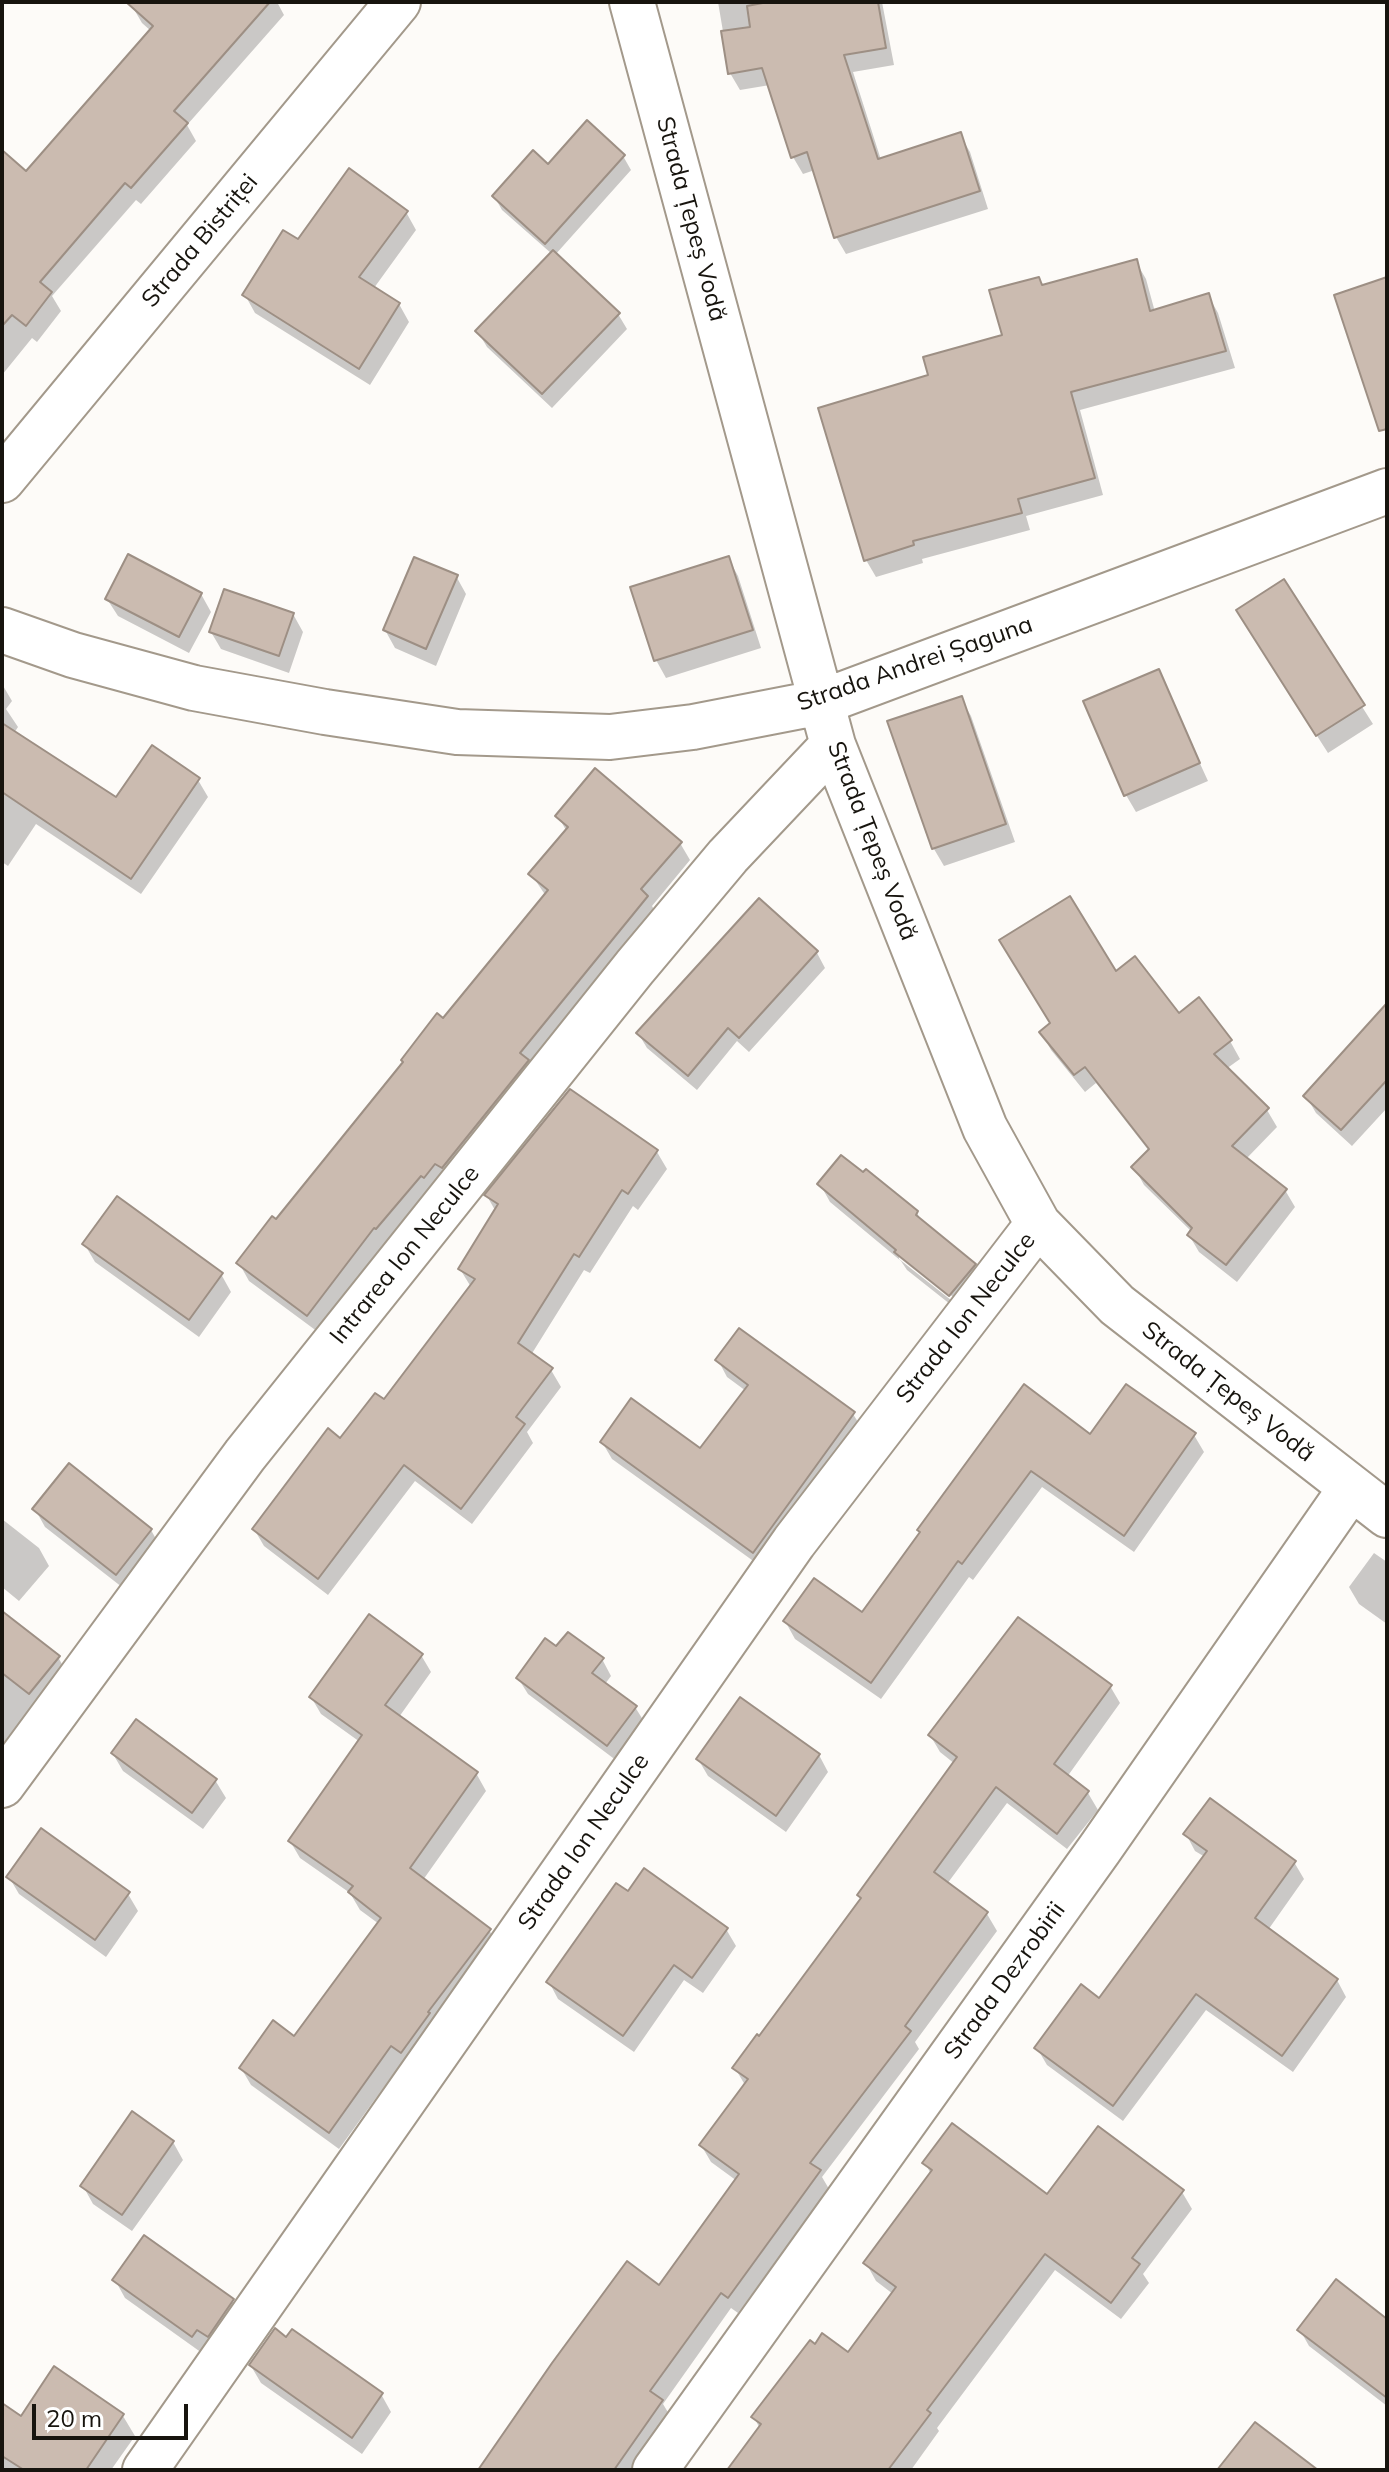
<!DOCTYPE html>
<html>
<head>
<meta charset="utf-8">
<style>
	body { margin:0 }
	#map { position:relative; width:1389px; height:2472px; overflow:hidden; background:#fdfbf8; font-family:Mulish,sans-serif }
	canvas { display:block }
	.frame { position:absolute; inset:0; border:4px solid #17140e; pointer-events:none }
	.scale { position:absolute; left:32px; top:2404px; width:156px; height:36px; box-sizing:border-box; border:4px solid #17140e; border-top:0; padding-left:10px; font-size:24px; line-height:28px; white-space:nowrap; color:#17140e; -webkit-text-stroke:6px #fff; paint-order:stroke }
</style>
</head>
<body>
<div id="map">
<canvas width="1389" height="2472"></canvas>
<div class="frame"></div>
<div class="scale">20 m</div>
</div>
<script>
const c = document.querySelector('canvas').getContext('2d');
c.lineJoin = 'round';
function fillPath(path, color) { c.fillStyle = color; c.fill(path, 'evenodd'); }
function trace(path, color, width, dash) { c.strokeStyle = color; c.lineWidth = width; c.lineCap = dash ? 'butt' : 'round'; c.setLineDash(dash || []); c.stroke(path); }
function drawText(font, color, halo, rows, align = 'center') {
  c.font = font + ' Mulish,sans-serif'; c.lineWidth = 6; c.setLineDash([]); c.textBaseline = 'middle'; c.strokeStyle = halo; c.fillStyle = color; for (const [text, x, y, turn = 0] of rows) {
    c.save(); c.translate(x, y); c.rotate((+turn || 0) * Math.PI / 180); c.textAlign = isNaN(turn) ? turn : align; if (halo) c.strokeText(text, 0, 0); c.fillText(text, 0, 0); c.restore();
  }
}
fillPath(new Path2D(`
	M135,2h142l7,13 -97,110 9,16 -55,63 -5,-4 -84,96 9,15 -24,31 -5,-4 -30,37v-214l25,13 124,-143 -9,-8 -10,-17z
	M718,2h164l12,63 -41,7 28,88 79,-25 10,17 18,57 -142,45 -10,-17 -21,-67 -12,4 -10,-17 -23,-72 -30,5 -10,-17z
	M623,156l8,14 -76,85 63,59 9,15 -75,79 -65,-61 -9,-15 74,-78 -50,-44 -8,-14 54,-29z
	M406,212l10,18 -42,58 25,16 10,18 -39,63 -115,-72 -10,-18 53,-53z
	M1136,262l10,17 9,33 53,-17 10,18 17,55 -155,42 23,85 -77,21 4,14 -108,29 1,4 -47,14 -10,-17 65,-183 73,-40 39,-51z
	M728,558l10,18 23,72 -95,30 -10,-18 -23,-72z
	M456,576l10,18 -30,72 -41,-18 -10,-18z
	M1283,582l90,142 -45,29 -80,-125z
	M201,594l10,18 -22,41 -71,-37 -11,-17z
	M293,614l10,18 -14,41 -68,-24 -10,-17z
	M1158,672l50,109 -72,31 -10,-17z
	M2,684l10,17 -6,8 12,18 -4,6 103,67 81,-20 10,17 -67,97 -105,-70 -28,42 -6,-4z
	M961,699l10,17 44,126 -71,24 -10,-17 -44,-126z
	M558,816l122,27 10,17 -38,46 5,9 -270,331 -2,-2 -67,88 -69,-51 -10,-18 307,-367 -15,-22 36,-42z
	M759,901l58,52 8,15 -76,84 -12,-11 -40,49 -50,-42 -9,-15z
	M1115,974l64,42 51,25 10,18 -14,10 41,41 10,17 -31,32 39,31 10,17 -58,75 -38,-30 -10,-17 3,-3 -48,-47 -10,-18 15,-16 -53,-68 -11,9 -34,-42 -10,-18z
	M1387,1015v93l-35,38 -36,-33 -10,-17z
	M657,1152l10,17 -29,41 -5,-4 -43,67 -6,-3 -53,85 20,15 10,17 -34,45 6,11 -61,81 -57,-43 -87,114 -64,-49 -10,-17 87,-88 43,-39 87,-115 -11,-18 36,-57 -9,-16z
	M820,1184l97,29 6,11 51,41 10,18 -24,29 -53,-42 -6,-9 -71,-59zM899,1253l59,48 -2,3 -57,-45z
	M85,1245l136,29 10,18 -32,45 -104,-75z
	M718,1360l135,54 10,16 -100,138 -151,-109 -10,-17 99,9 45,-60 -19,-14z
	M1194,1435l10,17 -70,100 -92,-65 -69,93 -4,-3 -88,122 -86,-60 -10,-18 77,-6 59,-82 170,-96z
	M35,1509l116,21 10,18 -34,43 -82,-64z
	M2,1519l37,29 10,18 -30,35 -17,-14z
	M1374,1553l13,9v62l-28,-20 -10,-17z
	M2,1613l56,44 10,18 -34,30 -32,42z
	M557,1649l45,10 9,17 -6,8 30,23 10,16 -28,38 -89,-67 -10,-16z
	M421,1655l10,17 -32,45 77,56 10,18 -63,89 66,50 10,17 -88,122 -9,-7 -63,87 -88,-64 -10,-17 54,-29 84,-115 -19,-14 -10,-17 -50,-35 -10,-17 70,-99 -39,-28 -10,-17z
	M1110,1686l10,17 -53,74 21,16 10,17 -31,39 -60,-46 -60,81 40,30 10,17 -82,111 4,7 -97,128 7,12 -91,124 -7,-5 -68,96 9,15 -35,51h-155l177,-182 78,-107 -26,-19 -10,-17 44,-60 -10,-17 25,-30 102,-138 -3,-5 96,-131 -15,-12 -10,-17z
	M113,1754l102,26 11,18 -23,31 -80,-58z
	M819,1755l9,17 -42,60 -78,-56 -10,-17z
	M1186,1834l108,28 10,17 -36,51 69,50 9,17 -53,75 -87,-62 -83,111 -76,-56 -10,-17 63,-47 105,-144 -10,-6z
	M9,1877l119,17 10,17 -32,46 -87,-63z
	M629,1894l97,35 10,17 -33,47 -19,-13 -50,72 -76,-53 -9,-17z
	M173,2142l10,18 -51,71 -39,-27 -10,-18z
	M925,2163l123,34 134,-5 10,17 -49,65 6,9 -28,36 -66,-49 -118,158 2,3 -28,39h-181l30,-41 -6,-12 95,-62 44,-61 -17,-13 -10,-18 65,-89z
	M115,2280l117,21 10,17 -40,35 -77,-55z
	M1387,2321v85l-78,-60 -9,-16z
	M251,2366l130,28 10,18 -29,42 -101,-71z
	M55,2369l68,47 12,20 -24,34h-109v-48l19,-4z`), '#0003');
const building = new Path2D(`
	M126,2h144l-96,109 14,12 -57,65 -6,-5 -85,99 12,10 -26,34 -14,-11 -10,11v-176l24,21 127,-145z
	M768,2h110l8,46 -42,7 34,104 83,-27 19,59 -146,47 -27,-86 -16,6 -29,-90 -34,6 -7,-43 29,-4 -3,-21z
	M587,120l38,35 -80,89 -53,-48 41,-46 15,14z
	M349,168l59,43 -49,66 41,26 -41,66 -117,-74 41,-65 15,9z
	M553,250l67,63 -78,81 -67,-63z
	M1137,259l13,52 59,-18 17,58 -155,41 24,86 -77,21 4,14 -109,28 1,4 -50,16 -46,-153 110,-33 -5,-18 79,-22 -13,-45 50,-13 3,8z
	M1387,277v152l-8,2 -45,-136z
	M128,554l74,39 -23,44 -74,-38z
	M729,556l24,74 -99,31 -24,-74z
	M414,557l44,18 -32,74 -43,-19z
	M1284,579l81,126 -49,31 -80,-126z
	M224,589l70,24 -15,43 -70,-24z
	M1159,669l41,94 -76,33 -41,-95z
	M962,696l44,128 -74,25 -45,-128z
	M2,723l114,74 36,-52 48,33 -69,101 -129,-87z
	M595,768l87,74 -41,47 7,7 -128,157 9,7 -87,108 -7,-4 -11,14 -3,-2 -45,53 -2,-1 -67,88 -71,-53 36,-47 4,3 127,-157 -2,-2 36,-47 6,5 105,-128 -20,-16 40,-47 -13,-11z
	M1070,896l46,75 19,-15 44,57 20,-16 33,43 -18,14 55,54 -37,38 55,43 -61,76 -39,-30 5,-7 -61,-61 18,-18 -64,-82 -11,8 -35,-43 11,-9 -51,-83z
	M759,898l59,53 -79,87 -11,-10 -40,48 -52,-43z
	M1387,1003v77l-46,50 -38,-34z
	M570,1089l88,61 -30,44 -6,-4 -43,67 -5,-3 -56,89 35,25 -37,49 9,7 -64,85 -57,-44 -86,114 -66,-50 76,-101 12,10 35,-45 9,6 91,-120 -17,-10 40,-65 -14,-9z
	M841,1155l22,17 3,-3 52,42 -2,4 60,49 -27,32 -55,-44 2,-2 -79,-66z
	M117,1196l106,77 -34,47 -107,-76z
	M739,1328l116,84 -102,141 -153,-111 31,-44 69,50 48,-63 -33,-25z
	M1024,1384l66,50 36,-50 70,49 -72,103 -93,-65 -69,93 -4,-3 -87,122 -88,-62 31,-43 48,34 58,-80 -3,-2z
	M69,1463l83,66 -36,46 -84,-66z
	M2,1611l58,45 -31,38 -27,-21z
	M369,1614l54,40 -38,51 93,67 -68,96 81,61 -63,83 2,1 -29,40 -10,-7 -62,87 -90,-65 34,-48 21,16 87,-118 -33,-26 5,-6 -65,-45 74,-106 -53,-38z
	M1018,1617l94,68 -58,79 35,27 -32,43 -61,-47 -62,85 54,40 -83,114 6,5 -101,132 11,7 -93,128 -7,-5 -71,98 13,9 -49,70h-136l74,-107 75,-102 32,24 80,-111 -40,-29 49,-66 -16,-11 25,-34 2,2 102,-138 -4,-3 100,-138 -29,-22z
	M568,1632l36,26 -12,15 45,33 -30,40 -91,-68 29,-40 11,8z
	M740,1697l80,57 -44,62 -80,-57z
	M136,1719l81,60 -25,34 -81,-60z
	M1210,1798l86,63 -41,57 83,61 -56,77 -86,-62 -83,112 -79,-58 47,-64 18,14 108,-147 -24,-17z
	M41,1828l89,64 -35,48 -89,-63z
	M644,1868l84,60 -36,50 -18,-13 -51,71 -77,-54 70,-99 12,8z
	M132,2111l42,30 -52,74 -42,-29z
	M952,2123l95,71 51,-68 86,64 -52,68 8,6 -29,39 -66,-49 -118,156 4,3 -43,57h-161l34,-46 -10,-7 59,-77 5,4 7,-11 26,19 48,-65 -33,-24 69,-93 -10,-7z
	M144,2235l90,64 -26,38 -11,-7 -5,7 -80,-57z
	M1336,2279l51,40v79l-90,-68z
	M275,2328l11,9 6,-8 91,64 -31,45 -103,-73z
	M54,2366l70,48 -38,56h-62l-22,-14v-53l19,13z
	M1255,2422l63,48h-101z`);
fillPath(building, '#cbbbb0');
trace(building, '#9d8f84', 2);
const minor = new Path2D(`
	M632,2l201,743 152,383 53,96 79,81 270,210
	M2,480l396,-478
	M2,630l71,25 121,33 131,24 132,20 153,5 83,-10 129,-25 565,-211
	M2,1785l243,-330 390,-488 93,-111 105,-111
	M145,2470l649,-928 244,-318
	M655,2470l444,-620 252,-362`);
trace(minor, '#a3998b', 48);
trace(minor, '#fff', 44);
drawText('24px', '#17140e', '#fff', [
	["Strada Țepeș Vodă",691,219,75],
	["Strada Bistriței",200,241,-50],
	["Strada Andrei Șaguna",915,664,-19],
	["Strada Țepeș Vodă",872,841,69],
	["Intrarea Ion Neculce",405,1255,-51],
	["Strada Ion Neculce",966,1318,-52],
	["Strada Țepeș Vodă",1228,1392,38],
	["Strada Ion Neculce",584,1842,-55],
	["Strada Dezrobirii",1005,1981,-54]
]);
</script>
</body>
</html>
